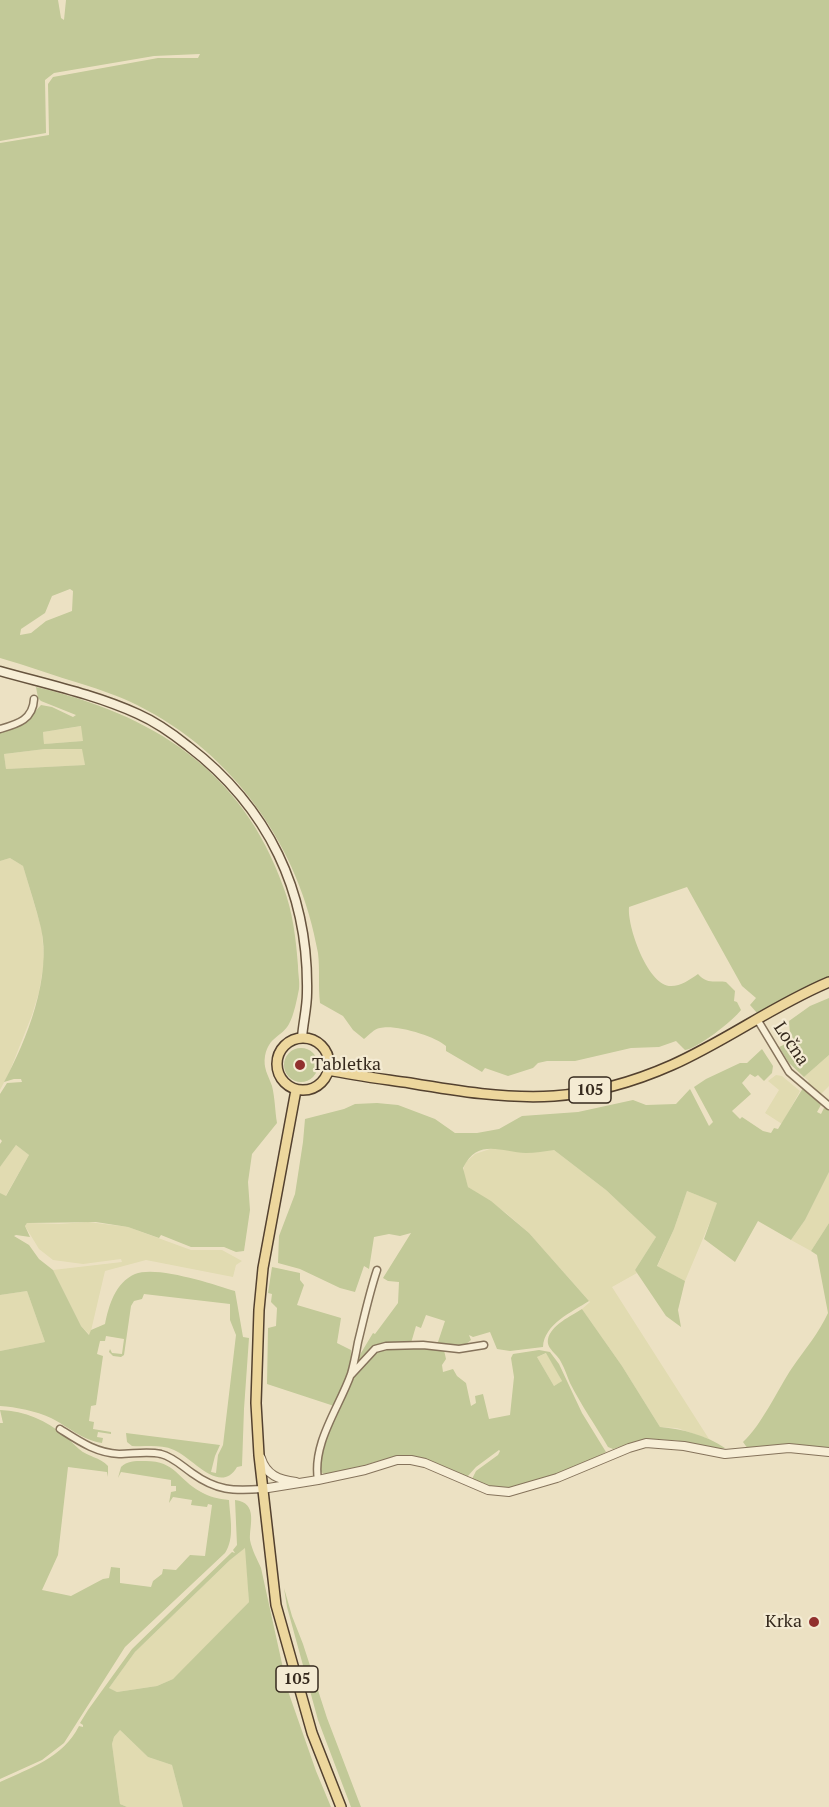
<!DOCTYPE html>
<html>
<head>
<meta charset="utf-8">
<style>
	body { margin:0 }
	canvas { display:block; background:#ece1c3 }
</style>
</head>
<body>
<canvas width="829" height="1807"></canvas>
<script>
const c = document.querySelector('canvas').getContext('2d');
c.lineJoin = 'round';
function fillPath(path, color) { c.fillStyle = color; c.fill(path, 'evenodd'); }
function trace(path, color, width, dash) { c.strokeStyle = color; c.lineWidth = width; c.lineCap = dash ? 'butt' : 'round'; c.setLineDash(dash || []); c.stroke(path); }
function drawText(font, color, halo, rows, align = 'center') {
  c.font = font + ' "PT Serif",serif'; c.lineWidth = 4.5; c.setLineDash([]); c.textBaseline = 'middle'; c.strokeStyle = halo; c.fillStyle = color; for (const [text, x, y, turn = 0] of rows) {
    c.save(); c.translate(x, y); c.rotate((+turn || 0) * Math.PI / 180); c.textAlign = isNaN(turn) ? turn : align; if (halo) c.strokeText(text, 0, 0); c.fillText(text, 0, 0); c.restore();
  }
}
fillPath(new Path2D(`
	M82,726l2,15 -40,3 -1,-12z
	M45,749h38l2,16 -79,4 -2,-15z
	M10,858l13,8 19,64 2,32 -5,30 -7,23 -23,58 -9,17v-229z
	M829,1055v31l-10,10 -13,-12 3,-3 -5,-4z
	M776,1075l6,1 18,15 -18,33 -17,-11 14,-23 -11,-9z
	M16,1145l13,10 -24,42 -5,-4v-26z
	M493,1148l61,2 52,40 50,47 -21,33 2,3 -25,14 97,152 -32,-11 -17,-1 -38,-61 -40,-57 8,-7 -61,-69 -23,-20 -38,-26 -5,-15 2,-9 10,-9z
	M829,1172v51l-18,28 -20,-11 14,-20z
	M687,1191l31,12 -33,78 -28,-14 17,-38z
	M88,1222l40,5 63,23h31l20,11 -6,4 -3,12 -87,-17 -41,11 -15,64 -9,-9 -28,-56 69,-8 -1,-3 -38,5 -30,-4 -14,-11 -14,-23 2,-3 32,1z
	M27,1291l18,51 -45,9v-56z
	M547,1353l15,28 -8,5 -17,-29z
	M246,1547l3,55 -64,66 -12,11 -16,7 -40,6 -8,-4 26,-36 95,-92z
	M120,1730l28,27 24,8 11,42h-56l-7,-3 -8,-60 2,-7z`), '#e1dbb1');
fillPath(new Path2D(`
	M0,0h58l3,18 3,2 2,-20h763v977l-72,36 -7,-8 6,-7 -14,-12 -55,-99 -58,20c-2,19 18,76 40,79 11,1 20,-6 29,-12 9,11 18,6 28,8l9,9 -1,10 3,1 4,8c-7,10 -44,39 -56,40l-9,-9 -17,6 -28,1 -56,13h-28l-9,2 -5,5 -25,8 -23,-8 -3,4 -36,-21v-5c-11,-10 -51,-22 -66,-18 -6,1 -11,7 -16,11l-11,-9 -10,-14 -23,-13c-2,-16 0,-33 -2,-50 -18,-105 -84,-200 -181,-248 -18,-9 -36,-15 -55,-21 -27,-8 -54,-18 -82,-26v-515l49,-8 -1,-51 5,-7 105,-19h40l2,-4 -46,2 -100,17 -9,7 1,53 -46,8zM70,589l3,2 -1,20 -26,10 -15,12 -11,2 1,-6 24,-16 7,-17z
	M36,687c116,27 206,83 247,199 10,26 13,53 15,80 0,8 2,16 1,23 -2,10 -5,26 -10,35 -7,13 -20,12 -24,32 -2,12 3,19 7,30 3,12 3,25 5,37l-25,31 -4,28 2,28 -6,41 -8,1 -12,-5h-33l-30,-12 -2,3 -31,-11 -32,-5 -69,1 -2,3 5,11 -14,-2 -2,1 15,9 10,14 14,11 28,56 8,9 2,-5 14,-6c4,-19 10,-41 30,-50 21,-9 78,10 100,17l8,46 6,1 -5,71 -2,57 -5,1c-17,29 -45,-10 -63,-17 -14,-6 -27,-3 -42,-4l-5,-4 -1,-9 94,12 -5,11 -4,16 5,1 2,-18 5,-10 13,-110 -6,-15v-16l-86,-10 -2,5 -8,2 -3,5 -7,49 -3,2 -8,-1 -4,-4 1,-3 2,4 10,1 2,-15 -18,-3 -1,5h-5l-3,13 6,2 -7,49 -5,1 -2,15 5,1 -1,7 18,3v2l-13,-2 -1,5 6,1 -1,5c-22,-4 -33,-16 -51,-25 -15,-7 -35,-11 -51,-12v-55l45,-9 -18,-51 -27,4v-102l6,3 23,-41 -13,-10 -16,22v-23l2,-3 -2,-2v-45l7,-11 15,-1 -1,-3h-7l-10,3c23,-42 48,-106 37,-154 -5,-21 -12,-41 -18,-62l-13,-8 -10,3v-130l27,-11 14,-15 11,2 21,10 3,-2 -35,-14 -3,-3zM81,726l2,15 -39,3 -1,-12zM45,749h37l3,16 -79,4 -2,-15z
	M829,998v57l-25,22 -15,-14 -10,-16 15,-7 -4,-6 -1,-13 21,-15z
	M284 1065a17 17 0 1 1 34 0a17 17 0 1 1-34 0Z
	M762,1049l11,17 -1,7 -8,8 -6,-6 -3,2 -5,-3 -8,9 9,11 -19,17 8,8 2,-2 21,14 8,2 3,-5 4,1 25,-41 18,17 -4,7 4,2 3,-6 5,1v63l-24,48 -14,20 -33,-19 -23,41 -31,-23 13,-36 -30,-12 -13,38 -17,37 28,15 -7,29 3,17 -15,-11 -31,-46 21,-33 -50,-47 -52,-40c-9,1 -19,3 -28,3 -23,0 -48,-16 -63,15l5,19 23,14 38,32 60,68c-17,11 -45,23 -46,46l-33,4 -13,-2 -7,-17 -17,5 -4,-2 2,5 -6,5h-28l8,-24 -19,-6 -5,13 -5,-2 -5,17 -26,1 -27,22 -3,-3 18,-30 2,1 23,-31 1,-21 -11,-1 -5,-3 28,-45 -11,3 -11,-2 -15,3 -5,32 -5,-3 -9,26 -15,-4 -40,-19 -22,-6 1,-27 16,-42 8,-52 2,-23 39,-10 11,-5 22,-1 21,2 37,14 20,14h22l22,-4 23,-13 56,-4 55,-12 13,5 30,-1 14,-15 19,37 4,-4 -19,-35 12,-8 34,-16h7z
	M829,1223v226l-55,-4 -26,4 -5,-7c18,-16 35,-53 49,-74 13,-19 27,-35 36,-55l-11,-58 -6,-4z
	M272,1267l28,6v7l4,5 -7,20 44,13 -4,25 14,7c1,21 -9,38 -17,56l-67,-22 1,-56 8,-2 1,-18 -6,-6 1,-8 -4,-1z
	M582,1309l40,57 38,61c22,2 46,8 65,21 -12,3 -22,-3 -33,-5 -28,-6 -52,-4 -79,6l-5,-2c-12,-21 -27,-42 -38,-64 -3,-7 -5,-14 -9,-21 -4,-9 -15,-13 -13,-23 3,-14 23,-23 34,-30z
	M407,1346l37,4 2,9 -4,6 1,7 10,-3 4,7 9,7 5,23 5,-3 -1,-7 8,-2 6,25 21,-4 4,-38 -3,-19 2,-4 26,-4 11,2 9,12 23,49 24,39 -33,17 -34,12 -37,9h-7l-23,-11 4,-8 22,-16 2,-4 -1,-1 -23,17 -9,10c-15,-7 -62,-20 -78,-18 -18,2 -46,16 -64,15 -4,-1 -4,-3 -6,-6l10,-39 20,-48 29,-31zM546,1353l16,28 -8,5 -17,-29z
	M0,1410c26,1 45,10 65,26 5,4 9,9 14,13 9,8 21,8 29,17v11l-1,-5 -39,-5 -10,88 -16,35 29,6 32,-17 6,-1 2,-11 9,1v15l31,4 2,-6 9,-7 1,-5 13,1 14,-15 15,1 7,-51 -4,-1 -1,3 -16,-2 1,-5 -19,-3 -4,6 2,-11 5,-1v-5h-5v-6l-50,-8 -3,6 3,-11c6,-6 14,-6 22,-6 33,-1 34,18 58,31 9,5 17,7 28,8 1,18 6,38 -4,53l-100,94 -61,96 -22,17 -42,19v-356h3z
	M235,1500c24,3 14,26 15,40 2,10 7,19 11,28l27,123 28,80 15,36h-148l-11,-42 -24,-8 -28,-27 -6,7 -2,7 8,60 7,3h-127v-25c30,-14 63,-24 79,-56l4,1v-2l-3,-2 8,-13 44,-61 100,-97 3,1 -2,-3 4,-5zM245,1548l4,54 -76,77 -16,7 -40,6 -8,-4 26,-36 95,-92z
	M284,1588l8,28 11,28 24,74 34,89h-10l-33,-87 -31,-113z`), '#c2c998');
const minor = new Path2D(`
	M0,729c17,-5 33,-9 34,-30
	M757,1019l32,53 40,34
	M351,1375l24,-26 11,-3 37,-1 36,4 25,-4
	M60,1429c19,12 36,24 59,25 14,0 28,-3 42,0 12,3 21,12 31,19 25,18 41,18 70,16
	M318,1480c-6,-37 21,-72 33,-106 3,-10 5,-21 7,-32 6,-24 11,-48 19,-72`);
const tertiary = new Path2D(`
	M261,1458c5,17 18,22 35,24
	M262,1489l56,-9 47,-10 32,-10h14l14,3 63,27 21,2 48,-14 72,-30 17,-5 38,3 41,8 64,-6 40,4`);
const secondary = new Path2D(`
	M0,671c46,13 94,23 138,43 18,8 35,20 50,32 80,61 121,146 119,247 0,15 -4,30 -5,45`);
const primary = new Path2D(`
	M277 1064a26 26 0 1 1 52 0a26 26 0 1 1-52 0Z
	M329,1070c27,6 54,9 81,13 47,8 96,16 144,13 40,-3 82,-15 118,-31 54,-24 102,-60 157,-83
	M296,1090l-33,178 -4,42 -3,93 3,52 17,150 36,128 29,74`);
trace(minor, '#85735b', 9);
trace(tertiary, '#85735b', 10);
trace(secondary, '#67543e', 11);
trace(primary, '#53412f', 12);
trace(minor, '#f7eed6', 6);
trace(tertiary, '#f7eed6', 8);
trace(secondary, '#f7eed6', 8);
trace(primary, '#edd79d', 9);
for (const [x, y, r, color] of [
	[300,1065,6,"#91302e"],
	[814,1622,6,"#91302e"]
]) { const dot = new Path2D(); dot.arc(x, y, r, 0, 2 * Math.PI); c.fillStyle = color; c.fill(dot); trace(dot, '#f4ebd3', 2); }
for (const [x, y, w] of [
	[590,1090,42],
	[297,1679,42]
]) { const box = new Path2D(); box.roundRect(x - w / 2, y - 13, w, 26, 4.5); c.fillStyle = '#f4ebd3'; c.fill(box); trace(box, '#362a1e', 1.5); }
drawText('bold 16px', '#362a1e', null, [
	["105",590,1090],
	["105",297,1679]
]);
drawText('18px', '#362a1e', '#f4ebd3', [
	["Ločna",791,1044,56]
]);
drawText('18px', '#362a1e', '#f4ebd3', [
	["Tabletka",312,1065],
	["Krka",802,1622,"right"]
], 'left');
</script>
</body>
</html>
